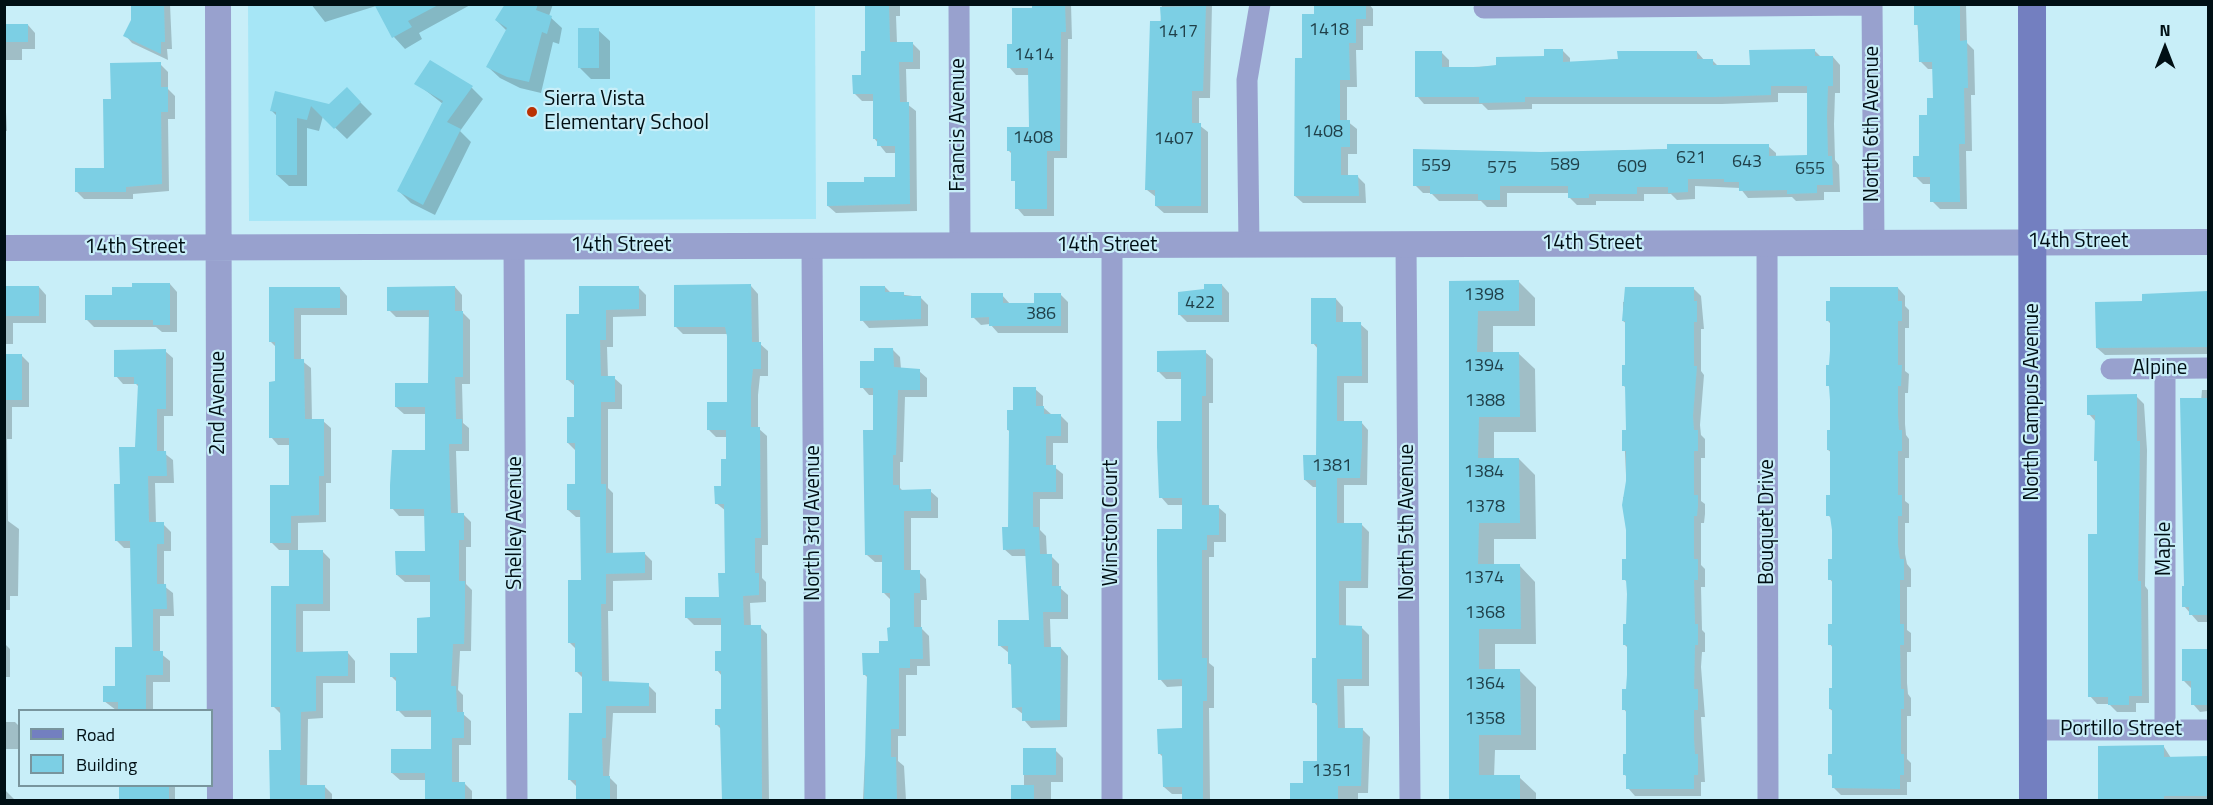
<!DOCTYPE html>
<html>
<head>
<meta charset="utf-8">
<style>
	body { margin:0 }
	#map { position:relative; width:2213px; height:805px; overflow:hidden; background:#c8eef8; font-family:"Titillium Web",sans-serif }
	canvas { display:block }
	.frame { position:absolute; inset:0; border:6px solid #000f14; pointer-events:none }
	.legend { position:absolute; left:18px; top:709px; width:195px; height:78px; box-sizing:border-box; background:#c8eef8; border:2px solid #78959d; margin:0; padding:8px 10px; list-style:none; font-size:18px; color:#000f14 }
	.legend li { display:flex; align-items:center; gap:12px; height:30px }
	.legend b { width:30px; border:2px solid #78959d }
	.north { position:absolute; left:2135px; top:18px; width:60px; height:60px; -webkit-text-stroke:4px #c8eef8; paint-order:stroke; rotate:0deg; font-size:16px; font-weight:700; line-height:24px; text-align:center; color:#000f14 }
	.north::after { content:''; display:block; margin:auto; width:21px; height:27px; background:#000f14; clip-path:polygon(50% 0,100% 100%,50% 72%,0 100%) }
</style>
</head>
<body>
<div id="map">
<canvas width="2213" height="805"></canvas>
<div class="frame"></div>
<ul class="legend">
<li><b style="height:8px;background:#737fc0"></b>Road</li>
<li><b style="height:16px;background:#7ccfe4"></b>Building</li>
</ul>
<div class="north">N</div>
</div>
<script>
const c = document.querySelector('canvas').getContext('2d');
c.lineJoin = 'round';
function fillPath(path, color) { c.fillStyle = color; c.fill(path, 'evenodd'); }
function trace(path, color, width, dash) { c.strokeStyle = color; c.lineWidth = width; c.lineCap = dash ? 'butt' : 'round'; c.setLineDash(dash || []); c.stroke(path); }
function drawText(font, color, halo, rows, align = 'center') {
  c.font = font + ' "Titillium Web",sans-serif'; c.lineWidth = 4.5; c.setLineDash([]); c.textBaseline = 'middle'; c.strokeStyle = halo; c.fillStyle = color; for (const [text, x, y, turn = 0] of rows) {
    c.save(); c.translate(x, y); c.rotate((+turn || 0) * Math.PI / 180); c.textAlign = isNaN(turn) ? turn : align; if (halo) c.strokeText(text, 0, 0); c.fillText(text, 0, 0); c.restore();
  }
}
fillPath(new Path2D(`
	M248,5h567l1,214 -567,2z`), '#a6e6f6');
fillPath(new Path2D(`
	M132,4h38l2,45h-5l1,11 -36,-17 -7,-8 7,-15z
	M311,4h161l-53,29 3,6 -17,10 -11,-12 -18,-31 -51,16z
	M506,4h47l-4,12 13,12 -3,16 -6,-2 -12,51 -21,-5 -20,-10 -12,-11 19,-36 -11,-11z
	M866,4h34v12h-4l1,27h15l8,8v18h-14l1,35 9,7 1,100 -81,2 -8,-7 37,-23 32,-4v-26h-11l-12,-15v-37h-12l-8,-8 9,-17 4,-24z
	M1034,4h37l1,35h-4l-1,119h-13v58h-30l-7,-8 -4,-53 -4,-4 22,-22 -1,-54h-14l-7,-8 5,-21 20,-36z
	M1162,4h50l-2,94h-11v27l9,7v81h-44l-8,-7v-9l-9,-7z
	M1315,4h54l4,5v17h-10v24h-7l1,37h-10v34l10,8v25h-9v23h10l7,7 1,19h-63l-8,-7 8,-136 12,-44z
	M1916,4h50l1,39 7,7 1,45h-4l1,56h-6l1,58h-27l-8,-8v-17h-9l-8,-8 20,-76 -1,-31h-6l-8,-8z
	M4,25h24l7,8v16h-13v11h-18z
	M598,30l12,11v38h-19l-11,-11z
	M1814,50l7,7h12l7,8v28h-5l-1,31 1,36 4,5 1,27h-16v8l-28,1 -4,-4 -44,1 -8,-10 -45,-2v13l-18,1 -6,-6h-27v7h-48v4h-19l-7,-7 -1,-5h-62v14h-20l-6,-6h-42l-8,-8h-8l-8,-8 126,-32 227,-7 8,7v4h32v-64h-30v9l-56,2h-190v5l-44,1 -6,-6h-58l-7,-8 25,-43 7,7v8l48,-2 49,-8 17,-7 7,7v5l127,-11 8,9h8l6,6h32z
	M160,64l8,8v17l7,7v23h-7l1,72 -36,3v5h-49l-8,-8 29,-21 7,-69z
	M4,74l3,57h-3z
	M416,83l56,5 11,11 -23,32 11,11 -36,73 -24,-12 -12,-12 44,-87z
	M347,89l25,25 -25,25 -24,-23 -4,15 -12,-3v58h-18l-12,-11v-59l-5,-5 4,-18 54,13z
	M1450,282h69l16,16v28h-42v27h25l17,16 1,63h-42v27h25l16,16 1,64h-42v26h25l16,17 1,62h-41v27h25l16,16v63h-41l-1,27h25l17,16v7h-87z
	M170,284l7,8v40h-15l-6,-5h-62l-8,-8 27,-23 21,-8z
	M1222,285l7,8v29h-42l-8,-8 9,-23h17z
	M751,286l7,8 1,49 9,8v25h-8l-2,19v33l9,8 1,109h-6v33l4,4v20l-16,1 1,24h9l7,7 2,166h-46l-1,-70 -5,-5 5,-15v-34l-5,-6 6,-17 -1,-28h-28l-8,-8 34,-19 6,-23v-64l-10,-8 6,-16 5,-27 1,-23h-12l-7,-7 20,-27 -1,-69h-45l-7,-7z
	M4,287h35l7,8v28h-33v21h-9z
	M455,287l7,8v17l8,8v64h-8l1,39 6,5v23h-13l2,64h6l7,7v25h-5v37l6,6 -1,61h-11l-2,39 5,5v19l8,7v24h-12v38h5l8,8v9h-45v-20h-27l-8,-7 41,-22 -1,-34h-27l-7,-7 -1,-28 -5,-5 27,-23 13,-35 -1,-37h-26l-8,-7 29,-23v-36h-27l-7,-8 35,-57 -1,-37h-22l-8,-7 34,-23v-67h-34l-7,-7z
	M638,287l8,8v21l-33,1v30h-6l1,31h6l8,7v24h-14v79l5,5v61h32l7,7v19l-39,1v30h-5l1,72 39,2 8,8v20h-43l-4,64 8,8v15h-40v-13l-8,-8 14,-65v-36l-6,-6v-22l-8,-8 14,-61 -1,-64h-6l-8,-7 9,-25 -1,-34 -8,-8 8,-24v-32l-8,-7 13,-65z
	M885,287l6,6 29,4 8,8v21l-59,2 -7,-8z
	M340,288l7,8v19h-46v45l10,8 1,53h11l8,7v55h-5v39l-28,1v29h25l7,7v52h-27v42h45l7,8v22h-32v35l-15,1 -1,68 17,-1 8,8v6h-61l11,-48 -1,-38 -8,-8 18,-118v-38h-12l-8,-8 20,-56v-41h-13l-7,-8 6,-54 -1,-36 -6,-6v-52z
	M1693,288l8,8 3,33h-3v42l3,4 -4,50 1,10 4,4v19h-4v43l4,3v10l-1,9h-3v42l4,4v18h-4l1,43 3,3v19h-3l-1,15 4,50h-4l4,65h-4v14h-66l-7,-8v-10l-4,-4 3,-18v-43l-3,-4 3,-18 1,-43 -4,-4 4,-19v-42l-4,-4 3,-18v-42l-3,-4 -1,-18h4l-3,-66h3v-42l-4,-4 4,-18v-43l-4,-3v-19z
	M1898,288l7,8v10l4,4v18h-4v43l4,3 -1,19h-3v31l1,11 3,4v19h-4v43l4,3v19h-4v31l2,10 4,5v18h-4v43l4,3v19h-4v31l1,11 3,4v18h-4v43l4,4v19h-4v13h-66l-7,-7v-10l-4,-4 3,-19 1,-43 -4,-3 4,-19 -1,-42 -3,-4 3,-19v-42l-3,-4 3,-18 -1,-42 -4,-4 3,-19 1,-43 -4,-3 4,-19 -1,-42 -3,-4 3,-19v-42l-3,-3z
	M2181,293l27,1v60l-103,1 -8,-7 47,-45z
	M1060,294l8,8v31h-70l-8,-9 -9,1 -8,-8 29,-22 8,9h25z
	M1336,299l7,8v17h17l8,7v52h-24v39h17l7,8 -1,55h-23v39h17l8,8 -1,56h-22v39h15l8,8v51h-25l1,44 17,-1 8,8 -2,56h-10v7h-67l27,-37v-56l-4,-5 4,-42 -1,-173h-4l-8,-7 13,-24v-107l-5,-6z
	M893,350l7,7 1,12 18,2 8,7v19h-22l-2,65h-3v26l3,3h27l8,7v20h-27v54h8l7,7 1,21h-6v28l8,8 1,30h-13v9h-11v61h-8v25l6,5 2,34h-43l2,-43h3v-79l-4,-4 25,-32 2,-13v-29l-7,-7 -1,-31h-8l-8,-7 8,-124 -1,-36h-5l-7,-8 14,-25z
	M165,351l8,7v58h-9v37l9,7 1,23h-19l1,41h7l8,8v19h-7v35l9,7 1,23h-14v37l10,8v21h-17v28h-37l-12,-9 13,-13 16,-40 -1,-100h-8l-8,-8 5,-55 16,-37 2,-61 -3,-3h-13l-7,-8z
	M1205,352l8,7v44h-4v104h9l8,7v28h-12v15h-5v106l5,4v41h-5l1,92h-26v-6h-12l-8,-7v-29l-5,-5 24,-23v-44l-16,1 -7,-8 23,-149v-25h-15l-7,-8 22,-74v-44h-17l-8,-8z
	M21,355l8,8v44h-17v32h-5l1,82 11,8 -1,67h-8v14h-5v34l5,5v28h-6v-321z
	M1035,389l8,7v11l9,8h8l8,8v20h-15v23l10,8v25h-23v31l6,6 1,20h4l8,8v23l9,8v24h-18l1,29h10l7,8 -1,71 -36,1 -7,-8v-5l-10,-8 -1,-40 -4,-4v-10l-10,-8 31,-24 -3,-65h-15l-8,-7 6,-21 1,-95 -3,-3 7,-19z
	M2202,390h6v232h-10l-14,-16z
	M2136,396l8,8 3,46 -2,136 3,4 1,113h-13v9h-19l-8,-8h-12l-7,-8 8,-161v-72l-2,-3v-38l-7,-8z
	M2183,650h25v61l-8,1 -7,-8 -2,-16 -7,-7z
	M4,722h11l5,5v22h-15v41l10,10h-11z
	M2164,747l7,11h37v42h-108z
	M1024,750h31l8,8v24h-12v18h-39l12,-13z
	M120,786h55v14h-54z`), '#0003');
fillPath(new Path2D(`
	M131,4h33l1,38h-4v12l-38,-18 8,-16z
	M374,4h66l-32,17 4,6 -20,11z
	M505,4h33l-2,6 16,6 -5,18 -5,-2 -13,50 -22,-5 -21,-10 21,-39 -12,-8z
	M865,4h24l1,38h23v20h-14l1,40h9l1,102 -83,2v-24h37v-5h31v-31h-18v-7h-4v-45h-20l-1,-19h9v-24h4z
	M1032,4h33l1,28h-5l-1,119h-13v58h-32v-28h-4v-30h-4v-24h22l-1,-59h-21v-24h5v-36h20z
	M1314,4h52v15h-10v24h-7l1,37h-10v40h10v27h-9v28h17l1,21h-65l1,-138h7v-44h12z
	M1914,4h46v37l7,-1 1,48h-4l1,56h-6l1,58h-30v-25h-17v-21h6v-41h8v-17h6l-1,-36h-13l-1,-37h-4z
	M1206,6l-3,85h-11v32h9v83h-46v-16h-10l5,-169h11l-1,-14z
	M4,24h24v18h-24z
	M578,28h21v40h-21z
	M1544,49h19v13l55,-3 -1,-8h80v8h16v6h37l-1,-15 66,-1v7h18v30h-5l-1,30 1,40h4l1,29h-16v8l-30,1v-4l-48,1v-9h-15v-3h-36v13l-20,1v-6h-31v7h-48v4h-21v-12h-68v14h-22v-6h-48v-8h-17v-37l128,3 126,-3v-5h102v12l38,-1v-69h-36v9l-57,2h-189v5l-46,1v-6h-64v-46h27v16h37l17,-2v-8l48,-1z
	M430,60l43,26 -26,36 14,7 -38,76 -26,-14 46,-90 -29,-17z
	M161,62v25h7v25h-7l1,72 -36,3v5h-51v-24h29l-1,-69h8l-1,-36z
	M347,87l14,15 -27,27 -23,-23 -4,14 -10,-2v57h-21v-63l-6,-1 5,-20 54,13z
	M1519,280v31h-41l-1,41h42l1,65h-41l-1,41h41l1,65h-41l-1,41h42l1,65h-42v40h41l1,66h-42v40h41v26h-71v-520z
	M132,283h38v42h-17v-5h-68v-25h27v-8h20z
	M751,284l1,58h9v27h-8l-2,18v40h9l1,111h-6v35h4v22l-16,1 1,29h17l1,176h-40l-2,-76h-5v-16h6v-38h-6v-20h6v-33h-36v-21h34l-1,-24h7l-1,-69h-9l-1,-18h7v-27h5v-29h-19v-28h20v-66l-2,-9h-51v-42z
	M1204,284h18v31h-44v-23l26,-3z
	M4,286h35v30h-35z
	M455,286v25h8v66h-8l1,42h6v25h-13l1,41 1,28h13v27h-5v41h6v26l-1,37h-11l-2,42h5l1,26h7v26h-12v44h13v19h-40v-28h-34v-24h40v-39l-35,1v-34h-6v-24h27v-35l13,-1v-42h-34l-1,-24h30l-1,-42h-34v-24l2,-35h33v-43h-30v-24h33l1,-73 -42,1v-24z
	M579,286h60v23l-33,1v30h-6l1,36h14v26h-14v82h5v69l39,-1v21l-39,1v30h-5l1,77 47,2v23h-43v32h-4l1,38h7v25h-34v-21h-8l1,-67h13v-41h-7v-29h-7v-63h13l-1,-70h-13v-26h8v-41h-8v-26h7v-37h-8v-66h13z
	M860,286h25v6h19v4h17v23l-61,2z
	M269,287h71v21h-46v51h10l1,60h19v57h-5v39l-28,1v27h-21v-58h19v-47h-20v-56l6,-1v-39h-6z
	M1625,287h69v14h3v21h-3v44h3l-4,50 1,14h4v21h-4v44h4v11l-1,10h-3v43h4v21h-4l1,44h3v21h-3l-1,44h4v21h-4v30l1,14h3v21h-4v14h-68v-14h-3v-21h3v-44h-4v-21h4l1,-14v-30h-4v-21h3l1,-30 -1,-14h-4v-21h4v-29l-4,-25 4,-24v-30h-4v-21h4l-1,-44h-3v-21h3v-44h-3z
	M1830,287h68v14h4v20h-4v44h4l-1,21h-3v30l1,14h3v21h-4v44h4v21h-4v29l2,14h4v21h-4v44h4v21h-4l1,44h3v20h-3v45h3v21h-4v14l-68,-1v-13h-4v-21h4v-45h-3v-21h3v-43h-4v-21h4v-44h-4v-21h4v-29l-2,-14h-4v-21h4v-45h-3v-20h3v-30l-1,-14h-3v-21h3l1,-14v-30h-4v-20h4z
	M2208,291v56l-112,1 -1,-46 47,-1v-7z
	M971,293h32v10h31v-10h27v33h-72v-9l-18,1z
	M1311,298h25v24h25l1,54h-25v45h25v25l-2,32h-23v45h25l-1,58h-22v44l23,1v53h-25l1,49h25l-2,58h-23v15h-48v-18h13v-22h14v-58h-5v-45h4v-178h-12l-1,-25h13l1,-111h-6z
	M874,348h19l1,19 26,2v21h-22l-2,65h-3v30h6v5l32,-1v22h-27v59h16v23h-6v34h8l1,32h-13v9h-11v61h-8v28h5l1,44h-33l3,-126h-4l-1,-22h17v-12h9l-1,-13 3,-1v-34h-8v-38h-17l-2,-125h10v-42h-13v-27h14z
	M166,349v60h-9v42h9l1,25h-19l1,46h15v22h-7v40h9l1,25h-14v42h10v24h-17v36h-28v-9h-15v-16h12v-39h17l-2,-106h-15l-1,-57h6l-1,-37h16l3,-63h-4v-7h-20v-27z
	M1206,350v46h-4v109h17v30h-12v15h-5v108h5v43h-4v100h-21v-14h-19l-1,-33h-4l-1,-25 25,-1v-49l-24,1 -1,-123v-28h25v-31h-23l-2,-51v-26h24v-49h-24v-21z
	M4,354h18v46h-18z
	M1013,387h23v19h8v8h17v22h-15v29h10v27h-23v35h6l1,27h12v32h9v26h-18l1,35h17l-1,73 -38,1v-14l-10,1 -1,-44h-3v-18h-10v-26h31l-4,-71 -22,1 -1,-23h6l1,-97h-2v-20h6z
	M2137,394v47h3l-2,140h3l1,115h-13v9h-21v-8h-20v-163h9v-73h-3l1,-46h-8v-20z
	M2180,398h28v217h-19v-8h-7v-21h2z
	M289,550h34v54h-27v48l52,-1v25h-32v35l-15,1 -1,73h25v16h-55l-1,-51h12l-1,-43h-9v-121h18z
	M2182,649h26v56h-17v-24h-9z
	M2164,745v12l44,-1v40h-44v5h-66v-55z
	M1023,748h33v27h-33z
	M1011,785h23v16h-23z
	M119,786h50v15h-50z`), '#7ccfe4');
trace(new Path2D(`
	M959,4l1,242
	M1872,4l2,239
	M1484,8l388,-3
	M1767,243l1,557
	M1406,244l4,556
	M514,246l3,554
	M812,246l3,554
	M1112,246v554
	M1249,246l-2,-166 13,-76
	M2111,369l97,-1
	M2165,369v360
	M2033,730h175`), '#98a1ce', 21);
trace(new Path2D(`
	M218,4l2,796
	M4,248l2204,-6`), '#98a1ce', 26);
trace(new Path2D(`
	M2032,4l1,796`), '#737fc0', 28);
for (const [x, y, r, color] of [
	[532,112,6,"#ba3103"]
]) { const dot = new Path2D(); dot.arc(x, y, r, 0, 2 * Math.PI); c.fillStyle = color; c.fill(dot); trace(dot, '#c8eef8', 2); }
drawText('18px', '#1f3f48', null, [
	["1418",1329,31],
	["1417",1178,33],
	["1414",1034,56],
	["1408",1323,133],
	["1408",1033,139],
	["1407",1174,140],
	["621",1691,159],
	["643",1747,163],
	["589",1565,166],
	["559",1436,167],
	["609",1632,168],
	["575",1502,169],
	["655",1810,170],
	["1398",1484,296],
	["422",1200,304],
	["386",1041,315],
	["1394",1484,367],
	["1388",1485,402],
	["1381",1332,467],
	["1384",1484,473],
	["1378",1485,508],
	["1374",1484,579],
	["1368",1485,614],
	["1364",1485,685],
	["1358",1485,720],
	["1351",1332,772]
]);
drawText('21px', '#000f14', '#c8eef8', [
	["Sierra Vista",544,100],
	["Elementary School",544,124]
], 'left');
drawText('21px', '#000f14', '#c8eef8', [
	["North 6th Avenue",1873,124,-90],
	["Francis Avenue",959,125,-90],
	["14th Street",2078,242],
	["14th Street",1592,244],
	["14th Street",621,246],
	["14th Street",1107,246],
	["14th Street",135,248],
	["Alpine",2160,369],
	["North Campus Avenue",2033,402,-90],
	["2nd Avenue",219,403,-90],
	["North 5th Avenue",1408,522,-90],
	["Bouquet Drive",1768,522,-90],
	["Shelley Avenue",516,523,-90],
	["North 3rd Avenue",814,523,-90],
	["Winston Court",1112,523,-90],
	["Maple",2165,549,-90],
	["Portillo Street",2121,730]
]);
</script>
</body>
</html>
